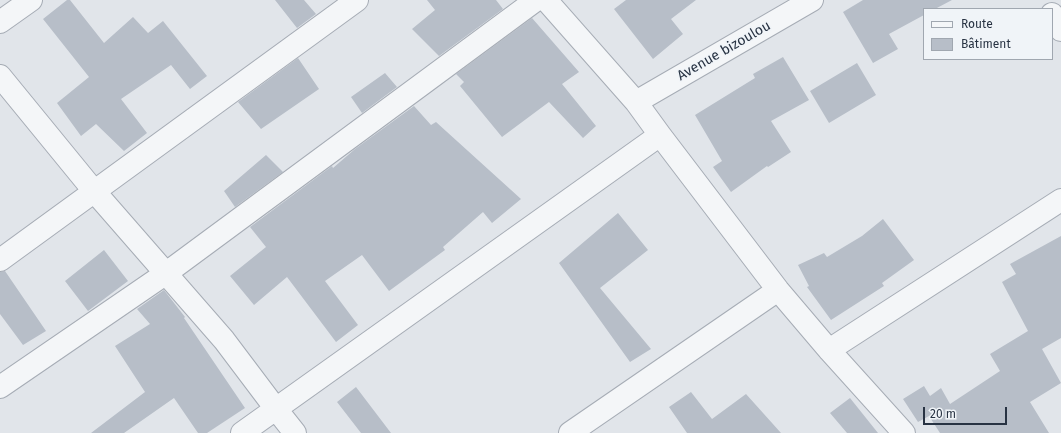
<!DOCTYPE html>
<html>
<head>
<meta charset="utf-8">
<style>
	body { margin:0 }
	#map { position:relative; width:1061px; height:433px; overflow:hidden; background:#e1e5ea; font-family:"Fira Sans",sans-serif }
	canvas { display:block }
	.legend { position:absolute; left:923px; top:8px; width:130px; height:52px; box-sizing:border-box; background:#f0f4f8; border:1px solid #a0a7b0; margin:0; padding:5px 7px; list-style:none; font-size:12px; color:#283343 }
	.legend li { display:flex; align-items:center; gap:8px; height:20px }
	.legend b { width:20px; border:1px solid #a0a7b0 }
	.scale { position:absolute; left:923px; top:407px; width:84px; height:18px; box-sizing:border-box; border:2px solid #283343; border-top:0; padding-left:5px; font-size:12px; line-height:14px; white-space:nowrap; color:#283343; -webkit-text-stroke:3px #f0f4f8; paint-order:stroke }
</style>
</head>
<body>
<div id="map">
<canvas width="1061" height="433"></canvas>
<ul class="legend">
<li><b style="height:5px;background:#f4f6f8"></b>Route</li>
<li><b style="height:11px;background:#b7bec8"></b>Bâtiment</li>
</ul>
<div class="scale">20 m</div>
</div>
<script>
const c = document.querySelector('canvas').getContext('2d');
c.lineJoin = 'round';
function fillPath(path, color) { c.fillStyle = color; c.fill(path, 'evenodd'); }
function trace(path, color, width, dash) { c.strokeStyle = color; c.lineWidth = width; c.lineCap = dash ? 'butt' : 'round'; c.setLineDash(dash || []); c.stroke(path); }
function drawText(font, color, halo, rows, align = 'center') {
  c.font = font + ' "Fira Sans",sans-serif'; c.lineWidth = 3; c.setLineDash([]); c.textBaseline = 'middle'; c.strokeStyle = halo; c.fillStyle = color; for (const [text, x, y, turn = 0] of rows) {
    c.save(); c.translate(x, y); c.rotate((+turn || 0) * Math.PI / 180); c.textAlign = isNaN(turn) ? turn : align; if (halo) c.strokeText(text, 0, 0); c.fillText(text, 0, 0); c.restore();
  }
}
fillPath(new Path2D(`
	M67,0h3l34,43 29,-26 15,16 15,-12 44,55 -17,13 -19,-24 -50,34 26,34 -23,18 -28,-27 -15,12 -24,-33 32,-26 -46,-58z
	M275,0h29l12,14 -19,14z
	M427,0h69l7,9 -64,47 -27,-27 23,-19z
	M626,0h70l-25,19 12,15 -30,25 -39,-50z
	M863,0h89l-17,9h-11v6l-35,19 9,15 -25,14 -30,-51z
	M532,18l47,54 -17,12 34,42 -13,12 -34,-36 -47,35 -42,-51 4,-4 -8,-8z
	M783,57l26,43 -38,21 20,31 -23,15 -1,-1 -36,26 -18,-25 9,-6 -27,-46 60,-37 -2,-4z
	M298,58l21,31 -58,40 -23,-27z
	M857,63l19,32 -47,28 -19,-32z
	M385,73l12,14 -35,26 -11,-16z
	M414,106l17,19 5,-3 85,77 -29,24 -9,-11 -40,35 2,3 -56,41 -27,-36 -37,26 33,44 -22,17 -49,-65 -33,28 -24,-29 36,-29 -16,-20 82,-61 1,2 22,-19z
	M266,155l17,17 -48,35 -11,-16z
	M618,213l30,37 -48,38 51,61 -21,13 -71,-99z
	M883,219l31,41 -32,23 2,3 -53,34 -24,-33 2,-1 -11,-21 26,-12 3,4 35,-21z
	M1061,236v102l-19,11 19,34 -31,19 19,31h-109l-11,-17 -11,6 -15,-23 21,-13 6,10 11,-8 9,16 50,-33 -10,-17 38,-23 -26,-49 14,-8 -6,-10z
	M104,250l24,31 -40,30 -23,-30z
	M5,271l41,60 -23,14 -23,-31v-42z
	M164,290l21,27 -1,1 61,90 -38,25h-9l-24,-35 -50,35h-33l54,-41 -30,-46 35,-22 -13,-15z
	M356,387l35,46h-30l-24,-31z
	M691,392l21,27 34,-25 35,39h-94l-18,-26z
	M850,398l28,35h-31l-17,-20z`), '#b7bec8');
const minor = new Path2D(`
	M546,0l90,102 24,33 118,155 51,60 75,83
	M1052,14l9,16
	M0,22l31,-22
	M0,76l94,115 130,149 52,69 19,24
	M636,102l176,-102
	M0,260l357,-260
	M829,350l232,-150
	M0,387l165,-113 371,-274
	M242,433l418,-298
	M570,433l208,-143`);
trace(minor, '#a6acb5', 24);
trace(minor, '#f4f6f8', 22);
drawText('14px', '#283343', '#f0f4f8', [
	["Avenue bizoulou",724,51,-30]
]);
</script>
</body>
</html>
